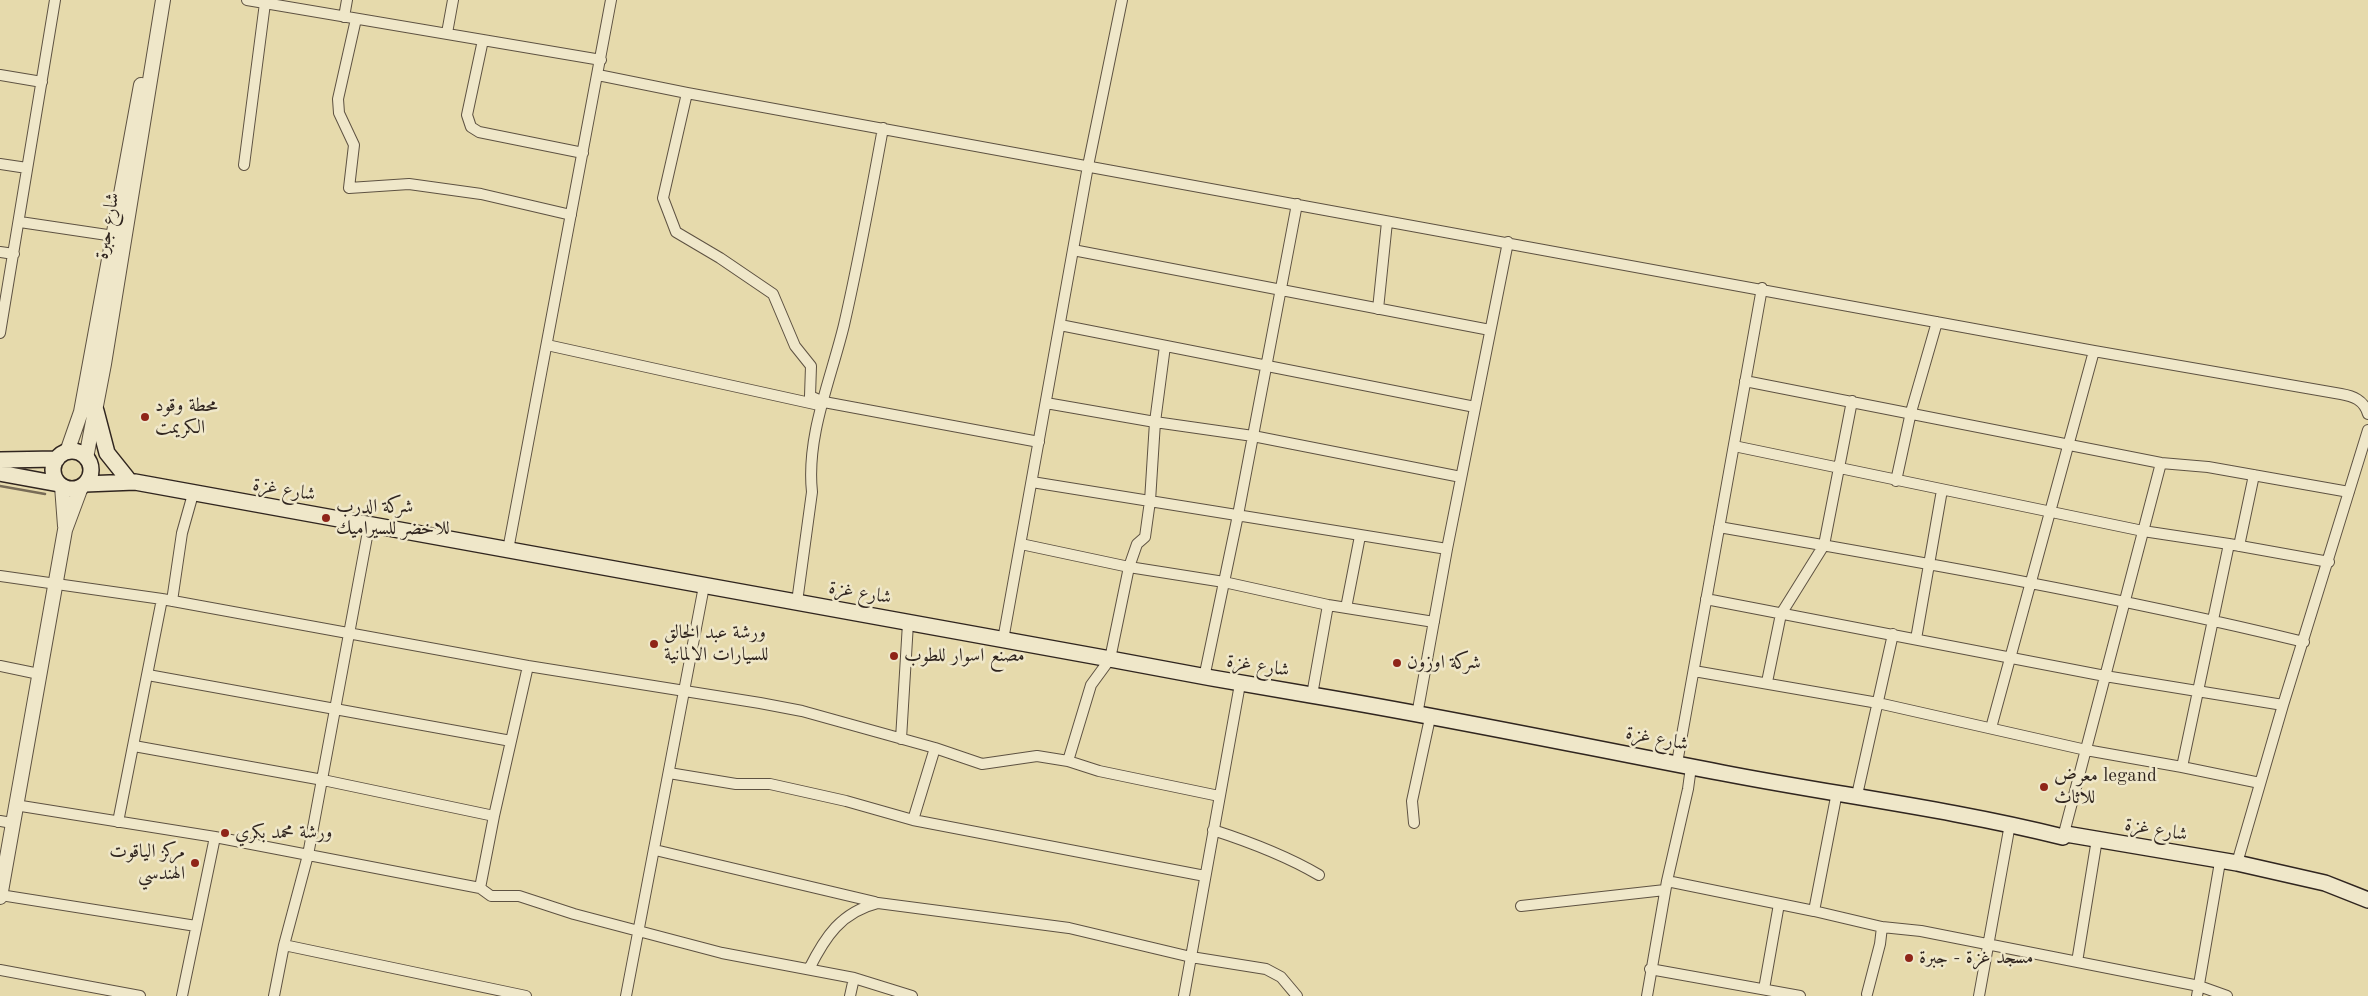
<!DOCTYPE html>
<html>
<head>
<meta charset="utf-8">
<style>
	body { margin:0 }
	canvas { display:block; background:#e6daac }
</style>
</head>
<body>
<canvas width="2368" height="996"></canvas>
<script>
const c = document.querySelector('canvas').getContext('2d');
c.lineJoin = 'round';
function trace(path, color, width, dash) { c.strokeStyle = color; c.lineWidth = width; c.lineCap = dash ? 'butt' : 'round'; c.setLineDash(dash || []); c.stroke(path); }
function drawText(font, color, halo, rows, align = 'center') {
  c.font = font + ' "Old Standard TT",Amiri,serif'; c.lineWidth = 5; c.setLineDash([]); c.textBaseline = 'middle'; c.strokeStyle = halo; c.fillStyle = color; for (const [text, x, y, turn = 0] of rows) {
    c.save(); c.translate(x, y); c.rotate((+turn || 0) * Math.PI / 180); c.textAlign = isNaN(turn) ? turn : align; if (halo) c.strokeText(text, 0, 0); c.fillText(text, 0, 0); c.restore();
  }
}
trace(new Path2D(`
	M0,486l45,8`), '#786c57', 2.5);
const minor = new Path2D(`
	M247,0l354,60
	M344,17l3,-17
	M356,19l-18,80 1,14 15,32 -5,43 60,-4 72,10 90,21
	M447,33l6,-33
	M483,40l-16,75 4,12 8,5 104,21
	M0,75l42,7
	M598,75l89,18 1407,258 247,43c12,2 23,6 27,20
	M687,93l-24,105 13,34 44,26 53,36 22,52 16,20 -1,30 14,6 215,40
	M0,164l27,4
	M244,165l21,-162
	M20,222l94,14
	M1073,250l417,80
	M0,252l14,2
	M1378,309l9,-87
	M1060,325l415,82
	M0,333l55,-333
	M547,345l272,60
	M1745,381l416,82 47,4 141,25
	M1046,403l109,19 98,14 208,41
	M1734,446l409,85 86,13 100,18
	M1896,481l15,-69 26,-90
	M1032,482l415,67
	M1719,527c196,34 392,68 585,115
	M1021,544l108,23 95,15 104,23 106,17
	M2239,546l15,-71
	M508,550l103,-550
	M0,576l162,23 366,67 232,37 42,8 133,37 47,16 55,-8 31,5 31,10 120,25
	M1706,599l399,77 178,29
	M172,601l10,-68 11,-39
	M797,602l15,-110c-6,-56 19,-113 32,-167 15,-65 27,-131 39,-197
	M1346,608l14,-72
	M1916,639l26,-149
	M1003,640l85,-474 34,-166
	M0,666l39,8
	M1694,671l184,32 208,47 96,17 78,16
	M148,675l363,66
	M1204,678l34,-163 59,-311
	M1767,682l14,-68 43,-69 28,-144
	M1312,695l16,-90
	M1417,715l30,-166 61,-307
	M1991,728l103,-377
	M901,739l7,-116
	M134,746l189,34 171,36
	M1068,761l23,-76 19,-26 19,-92 8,-23 8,-7 5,-36 5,-79 10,-76
	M1677,763l85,-475
	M2182,767l47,-223
	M669,773l67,11h34l76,17 67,19 292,56
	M1857,795l36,-161
	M15,805l200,32 265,51 11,8h28l55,18 148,39 132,25 -4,18
	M913,820l22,-72
	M0,821l12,2
	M118,822l44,-223
	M1414,823l-2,-22 18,-83
	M1213,830c37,12 72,25 106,45
	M2063,837l98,-374
	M655,850l220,52
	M2237,863l46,-158 85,-275
	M1667,881l147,30 68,16 39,4 278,55 28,10
	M480,888l14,-72 34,-150
	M0,895l196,31
	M1521,906l144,-16
	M1814,911l23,-119
	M284,945l242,51
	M2077,962l20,-123
	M809,969c16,-32 32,-57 69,-66l191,25 122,29 75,12 15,8 16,19
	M1650,969l150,27
	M0,970l140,26
	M854,978l58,18
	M1764,989l15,-85
	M1867,994l13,-50 2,-17
	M182,996l33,-159
	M274,996l10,-51 24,-90 61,-329
	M626,996l78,-410
	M1184,996l56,-312
	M1647,996l20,-115 21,-92 3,-22
	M1979,996l31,-172
	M2197,996l23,-134`);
const tertiary = new Path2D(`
	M67,452l14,-40 60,-327
	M86,458l18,-94 59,-364
	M62,486l3,40
	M0,897l65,-367 16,-43`);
const secondary = new Path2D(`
	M96,411l11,42 20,25
	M53 470a19 19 0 1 1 38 0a19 19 0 1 1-38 0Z
	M0,460l57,-1
	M0,473l59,11
	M85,484l50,-2 975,177c67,13 134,25 201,36 138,23 275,52 412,78 113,22 228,36 340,64l3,-3 171,29 88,20 43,17`);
trace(minor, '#5e5242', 12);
trace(tertiary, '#5e5242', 16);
trace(secondary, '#30251f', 18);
trace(minor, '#efe7c9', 10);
trace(tertiary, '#efe7c9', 14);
trace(secondary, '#efe7c9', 15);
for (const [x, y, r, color] of [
	[145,417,5,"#8f2418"],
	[326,518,5,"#8f2418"],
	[654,644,5,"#8f2418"],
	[894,656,5,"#8f2418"],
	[1397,663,5,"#8f2418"],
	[2044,787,5,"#8f2418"],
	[225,833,5,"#8f2418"],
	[195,863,5,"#8f2418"],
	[1909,958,5,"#8f2418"]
]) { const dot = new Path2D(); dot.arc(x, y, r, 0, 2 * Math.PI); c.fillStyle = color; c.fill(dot); trace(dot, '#efe7c9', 2); }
drawText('19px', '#30251f', '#efe7c9', [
	["شارع جبرة",108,226,-80],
	["شارع غزة",284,490,10],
	["شارع غزة",860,593,10],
	["شارع غزة",1258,666,9],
	["شارع غزة",1657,739,11],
	["شارع غزة",2156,830,10]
]);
drawText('19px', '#30251f', '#efe7c9', [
	["محطة وقود",155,406],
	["الكريمت",155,428],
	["شركة الدرب",336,507],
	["للاخضر للسيراميك",336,529],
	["ورشة عبد الخالق",664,633],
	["للسيارات الالمانية",664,655],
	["مصنع اسوار للطوب",904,656],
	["شركة اوزون",1407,663],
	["معرض legand",2054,776],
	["للاثاث",2054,798],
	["ورشة محمد بكري",235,833],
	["مركز الياقوت",185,852,"right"],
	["الهندسي",185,874,"right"],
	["مسجد غزة - جبرة",1919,958]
], 'left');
</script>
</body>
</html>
